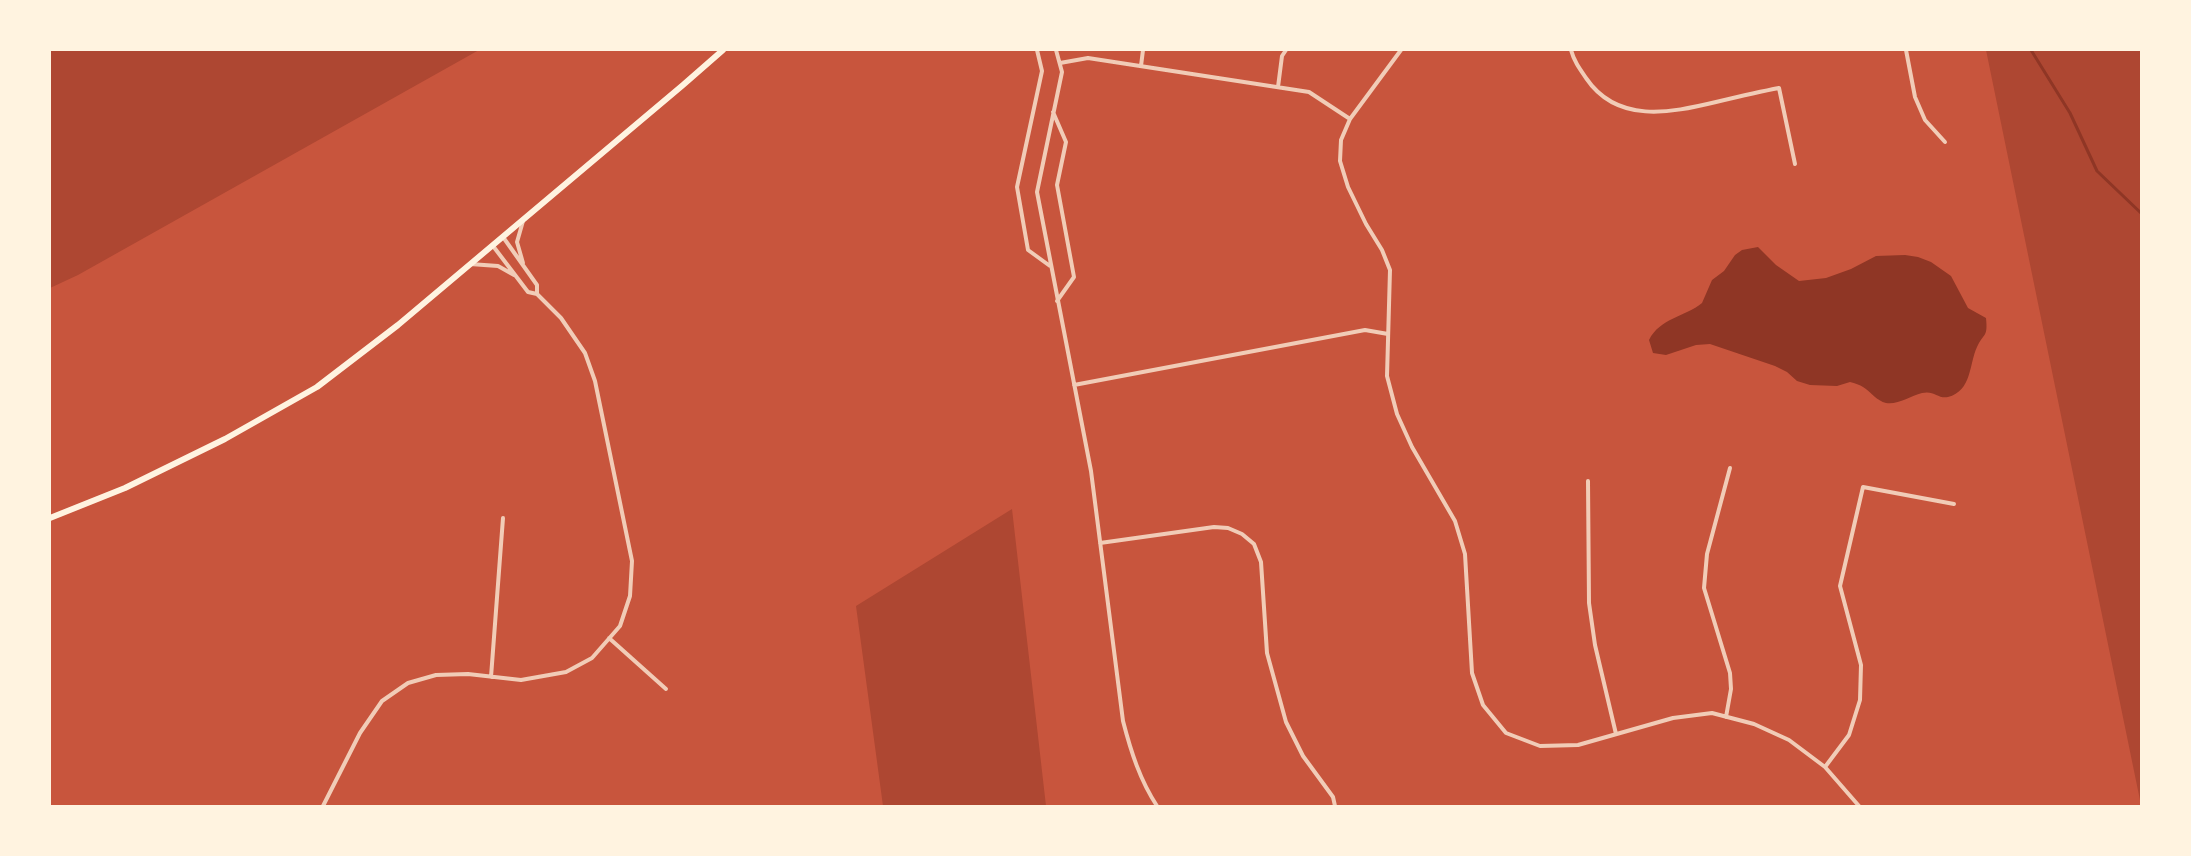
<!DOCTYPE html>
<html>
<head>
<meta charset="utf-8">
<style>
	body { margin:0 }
	#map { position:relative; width:2191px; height:856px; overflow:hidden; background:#c8553d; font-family:Manrope,sans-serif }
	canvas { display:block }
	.frame { position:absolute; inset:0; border:51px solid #fff3e0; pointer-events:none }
</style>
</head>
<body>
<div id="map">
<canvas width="2191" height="856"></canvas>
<div class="frame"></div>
</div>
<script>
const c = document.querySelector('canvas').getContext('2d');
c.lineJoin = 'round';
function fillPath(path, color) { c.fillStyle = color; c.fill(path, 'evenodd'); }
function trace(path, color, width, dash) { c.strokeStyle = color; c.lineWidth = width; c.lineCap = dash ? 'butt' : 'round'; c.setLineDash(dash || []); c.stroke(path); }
fillPath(new Path2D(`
	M50,50h429l-401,225 -28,13z
	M1986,50h155v755z
	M1012,509l34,297h-163l-27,-200z`), '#ae4732');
fillPath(new Path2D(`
	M1758,247l18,18 23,16 27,-3 25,-9 25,-13 29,-1 13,2 13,5 20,14 17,32 18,10c2,20 -2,14 -9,29 -8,17 -5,44 -29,50 -10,2 -14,-7 -26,-4 -12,3 -24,12 -36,10 -9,-2 -15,-11 -23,-16 -3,-2 -8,-4 -13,-5l-13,4 -27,-1 -13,-4 -10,-9 -12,-6 -65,-22 -14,1 -30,10 -13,-2 -4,-13c11,-22 36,-23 53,-37l10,-23 12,-9 11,-16 7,-5z`), '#8f3625');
trace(new Path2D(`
	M2031,50l39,63 27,58 45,43`), '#8f3625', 3);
trace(new Path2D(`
	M1037,50l5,21 -25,116 11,63 22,16
	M1056,50l6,22 -25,120 54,279 32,250c8,31 17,59 34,85
	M1401,50l-51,69 -9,21 -1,21 8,26 18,37 16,26 8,20 -3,106 10,38 15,33 43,74 10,33 7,119 11,32 23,28 34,13 38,-1 95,-27 39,-5 42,11 35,16 36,27 34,39
	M1571,50c3,11 8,18 15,28 31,46 84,35 130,24 21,-5 42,-10 63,-14l16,76
	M1906,50l9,47 10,23 20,22
	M1060,63l28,-5 221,34 41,27
	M1141,66l2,-16
	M1278,87l4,-31 4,-6
	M1053,112l13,30 -9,43 17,92 -17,24
	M523,221l-6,21 6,21
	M503,237l34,48v9
	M470,264l28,2 16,9
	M1074,385l291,-55 23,4
	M1588,481l1,122 6,42 21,89
	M1100,543l114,-16 14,1 14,6 12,10 7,18 6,91 19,69 17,34 30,41 2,9
	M609,638l57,51
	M491,677l12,-159
	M1726,717l5,-28 -1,-16 -26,-85 3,-34 23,-86
	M1825,767l24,-32 11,-35 1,-35 -21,-79 23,-99 91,17
	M323,806l37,-73 22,-32 26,-18 28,-8 32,-1 53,6 45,-8 26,-14 28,-32 10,-30 2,-35 -37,-180 -10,-28 -24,-35 -24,-24 -9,-2 -35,-46`), '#f1ccb7', 4);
trace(new Path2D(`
	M50,518l75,-30 100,-49 92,-52 81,-62 285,-240 40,-35`), '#fff3e0', 6);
</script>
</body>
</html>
